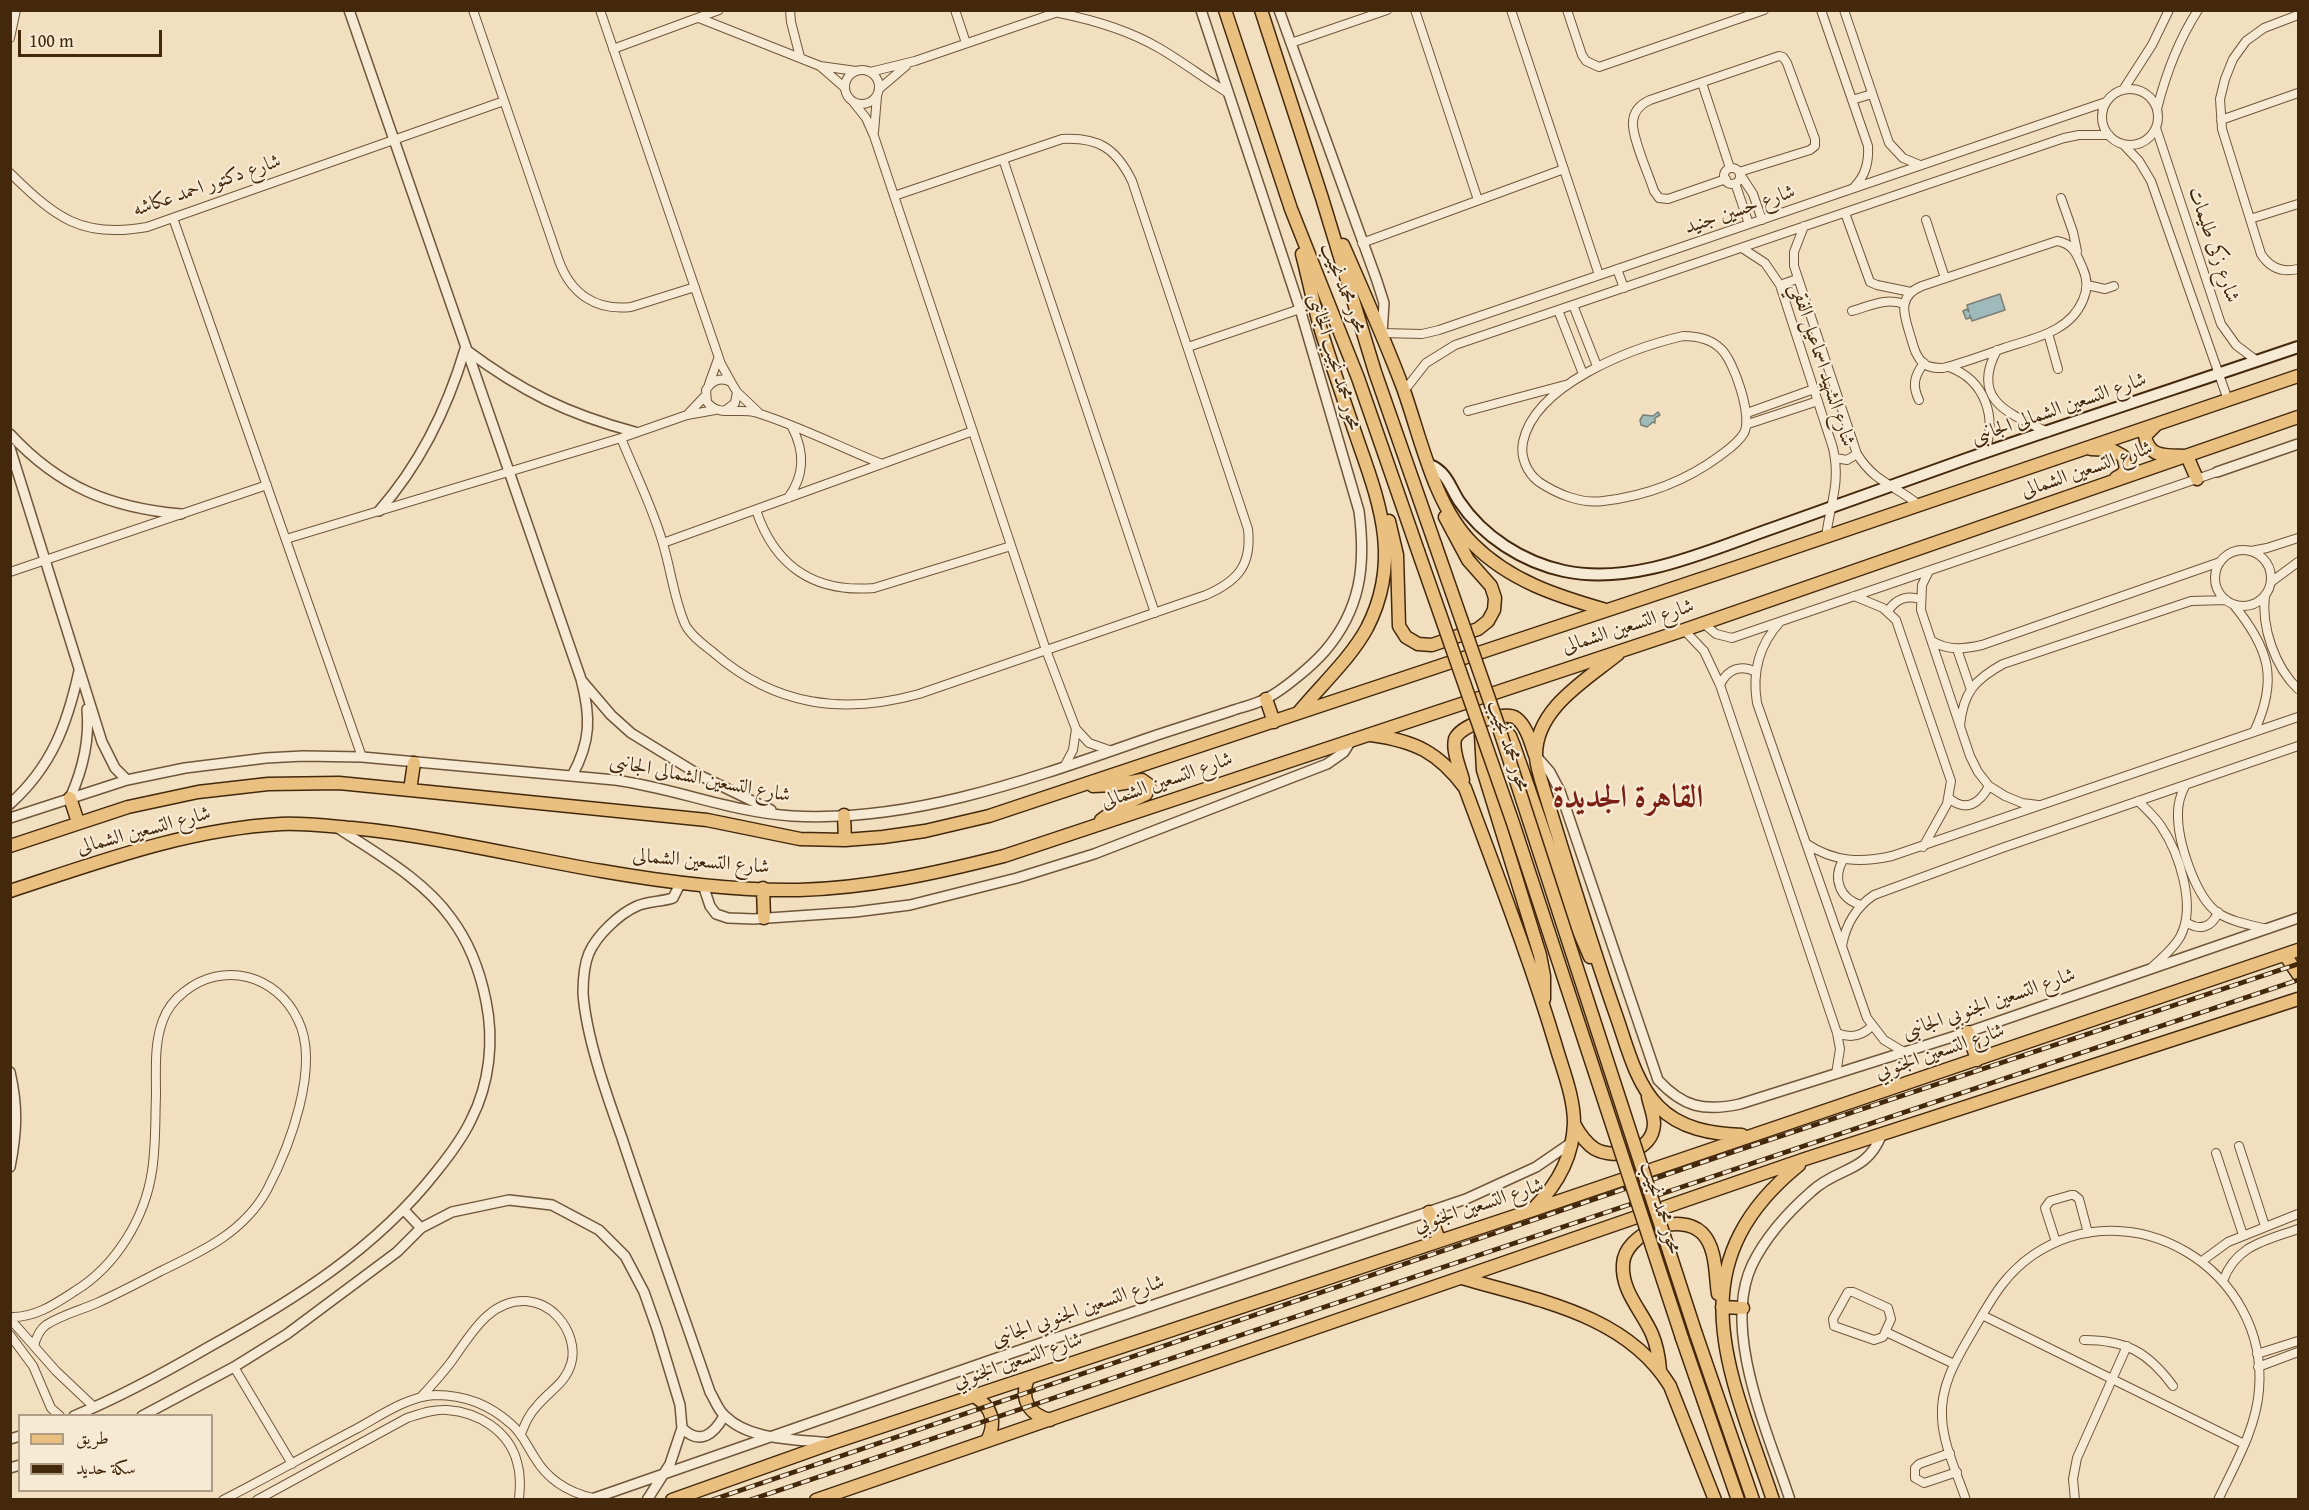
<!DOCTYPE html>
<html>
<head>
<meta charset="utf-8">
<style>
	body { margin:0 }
	#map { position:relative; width:2309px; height:1510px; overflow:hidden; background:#f2dfbf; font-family:"Gentium Book Plus",Amiri,serif }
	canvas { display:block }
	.frame { position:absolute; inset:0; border:12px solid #43280c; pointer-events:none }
	.legend { position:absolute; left:18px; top:1414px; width:195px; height:78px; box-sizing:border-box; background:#f7ead5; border:2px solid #af9c85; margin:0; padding:8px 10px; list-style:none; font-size:18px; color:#43280c }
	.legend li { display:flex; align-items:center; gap:12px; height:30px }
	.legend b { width:30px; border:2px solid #af9c85 }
	.scale { position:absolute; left:18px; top:30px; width:144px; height:27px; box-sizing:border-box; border:3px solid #43280c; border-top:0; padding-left:8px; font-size:18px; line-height:21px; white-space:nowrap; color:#43280c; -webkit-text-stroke:4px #f7ead5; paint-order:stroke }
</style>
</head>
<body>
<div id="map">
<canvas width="2309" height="1510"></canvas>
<div class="frame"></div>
<ul class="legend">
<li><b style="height:8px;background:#e9c080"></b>طريق</li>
<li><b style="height:8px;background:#43280c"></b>سكة حديد</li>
</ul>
<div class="scale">100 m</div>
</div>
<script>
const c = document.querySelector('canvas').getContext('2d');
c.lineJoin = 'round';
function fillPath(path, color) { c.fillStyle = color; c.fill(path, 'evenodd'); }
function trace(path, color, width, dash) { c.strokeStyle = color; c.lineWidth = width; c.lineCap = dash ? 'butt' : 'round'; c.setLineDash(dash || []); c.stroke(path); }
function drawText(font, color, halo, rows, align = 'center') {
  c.font = font + ' "Gentium Book Plus",Amiri,serif'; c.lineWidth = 4.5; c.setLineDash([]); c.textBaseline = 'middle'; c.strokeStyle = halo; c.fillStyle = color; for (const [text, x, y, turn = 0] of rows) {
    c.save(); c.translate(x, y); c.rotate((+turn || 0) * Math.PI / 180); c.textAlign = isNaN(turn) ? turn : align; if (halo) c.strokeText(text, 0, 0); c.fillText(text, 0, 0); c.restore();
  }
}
const water = new Path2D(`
	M2000,294l5,16 -33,11 -2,-6v3l-4,1 -3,-8 4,-2 2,3 -2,-7z
	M1658,412l2,3 -5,3v5l-2,-1 -6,5 -6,-2 -1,-5 3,-5 10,1z`);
fillPath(water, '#9ebabb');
trace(water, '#7a8075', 1.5);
const minor = new Path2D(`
	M473,10l86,251c12,33 37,50 72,46l64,-20
	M600,10l121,354 10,18
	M790,10l1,12 9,35
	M955,10l11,33
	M1415,10l63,190
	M1511,10l88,265
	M1567,10l15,45 4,6 13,6 165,-57
	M1821,10l47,136c1,16 -2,29 -13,40
	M1844,10l45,133 14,15 17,7
	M1059,13c35,7 69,17 100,35 24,14 46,31 69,45
	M2298,15l-34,13 -18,13 -13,18 -8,20 -5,20 2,30 39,125c9,14 21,19 37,15
	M699,18l121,48 36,5
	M10,38l6,-28
	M1291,43l96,-33
	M613,49l106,-39
	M821,67l23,20
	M845 87a17 17 0 1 1 34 0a17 17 0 1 1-34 0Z
	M870,72l45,-11 149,-51
	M1702,83l28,85
	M879,89l27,-23
	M2102 117a28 28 0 1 1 56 0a28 28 0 1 1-56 0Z
	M2123,90l29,-45 17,-35
	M1852,100l20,-6
	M854,103l12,15 8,18 172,514 30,79 13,14 23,8
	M2157,109c9,-36 21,-68 41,-99
	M2221,120l77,-27
	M2156,128l65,196 15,21 21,16
	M874,132l3,-36
	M2123,144l16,17 12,20 77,219
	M1003,159l152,454
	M1724 176a8 8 0 1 1 16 0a8 8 0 1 1-16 0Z
	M10,173c45,44 71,66 137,54l357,-126
	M1740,174l13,20 9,26
	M1726,179l-58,20 -9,-1 -5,-7c-5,-16 -23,-55 -21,-70 1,-10 8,-17 17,-21l129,-44 4,1 4,6 28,76v7l-5,4 -71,22
	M1735,183l14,41
	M2061,198l12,34 4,19
	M1845,213l25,69 7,3 34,7
	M173,218l189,539
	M2250,219l48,-15
	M1926,220l19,58
	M1804,226l-10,26v14l63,188c18,29 38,31 62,51
	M2057,241c17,3 20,14 26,28 5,11 5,20 0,31 -13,32 -49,38 -79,48 -20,7 -41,15 -61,20 -7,0 -13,0 -19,-4 -8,-7 -10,-16 -13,-26 -6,-21 -16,-41 11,-52z
	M1362,243l202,-74
	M1742,248l23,15 15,22 53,163c8,36 -3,55 -7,89
	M1617,269l7,19
	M1780,285l17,-6
	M2087,285l18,4 9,-3
	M1573,305l24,61
	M1558,310l25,64
	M1852,311c18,-5 34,-14 52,-7
	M1382,333l40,1 17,-4 667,-228
	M2048,333l10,36
	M1683,336c14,0 28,3 38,13 13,12 32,68 23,84 -5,9 -15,16 -23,22 -35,26 -74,41 -118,46 -22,3 -46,-7 -64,-19 -12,-9 -19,-25 -16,-40 12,-58 109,-94 160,-106z
	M1188,347l112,-38
	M1997,350c-27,50 12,64 51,82
	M1949,367c36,13 49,51 35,86
	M709,384l9,-25
	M1404,391l22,-28 29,-18 609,-207 15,-3h30
	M737,392l21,20
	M1919,400c-7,-14 -5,-24 5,-37
	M726,410l9,-7 2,-11 -6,-10c-10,-5 -19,-2 -25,8l1,12c11,15 31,6 47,10 41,12 88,36 128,52
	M1468,411l97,-26
	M1747,413l67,-24
	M688,414l17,-18
	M1748,424l70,-23
	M621,438c14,35 32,70 42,106 8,26 11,55 22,80 5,11 19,21 29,29 61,53 129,62 205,41l287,-99c32,-14 46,-30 42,-66l-116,-348c-16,-33 -34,-44 -70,-42l-168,57
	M1835,458l12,2 10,-6
	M788,498c17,-23 17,-46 4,-71
	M756,510c19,57 59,83 118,78l137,-42
	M286,539l335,-101 66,-23 28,-5
	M663,543l310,-112
	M2215 578a28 28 0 1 1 56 0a28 28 0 1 1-56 0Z
	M2251,551l16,-3 31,-10
	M1929,571l-7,14 -1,25 49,146 8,16 11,14 16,10 17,7 16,2
	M10,572l257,-87
	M2271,582l27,-20
	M2265,595c-4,32 10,72 33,94
	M1854,596l29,12 13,12 55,161 -4,23 -24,43
	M2233,604c36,44 46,75 21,128
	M1888,611c8,-12 18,-16 32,-12
	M1780,622c-21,23 -28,51 -23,81l110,315 17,22 20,12
	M1703,623l13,11 16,4 485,-166
	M1684,630l20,21 16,34 117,348 3,16 -4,25
	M1932,641c16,10 32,8 50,4l238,-83
	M1957,649l14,41
	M1720,685c7,-16 21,-21 36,-13
	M1960,726c3,-33 14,-46 43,-62l188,-63 35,-1
	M1064,767l9,-17 3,-21
	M2185,786c-4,8 -7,17 -7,26 -1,28 17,85 40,101 14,9 33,12 49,16
	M1949,798c17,15 31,5 40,-12
	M2138,801c8,8 16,15 23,25 18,27 36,80 19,111 -7,12 -19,22 -29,31
	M1807,844c27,18 54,19 85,12l406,-139
	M1843,860c-11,19 -3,39 18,45
	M2186,922c13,9 26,6 32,-10
	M1842,946c4,-23 14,-39 32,-51l128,-47 296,-102
	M1837,1033c14,6 25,3 35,-7
	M2239,1146l26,80
	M2216,1153l27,82
	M2056,1242l-11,-34 5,-7 21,-6h3l5,4 9,34
	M2202,1261l26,-19 70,-28
	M2223,1281c13,-36 42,-40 75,-52
	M1848,1292h5l35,16 3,11 -8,18 -9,3 -40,-14 -1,-7z
	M1982,1315l262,129
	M10,1317c25,1 45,-13 65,-26 41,-25 70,-73 77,-120 4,-25 3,-51 4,-76 0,-25 -2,-52 7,-75 4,-11 12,-21 21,-28 39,-32 93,-17 114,28 23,46 -9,128 -31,170 -23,42 -64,61 -106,81 -21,11 -42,22 -64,32 -16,7 -36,12 -51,22 -7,5 -10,13 -12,21
	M10,1319l46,52 38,36
	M1886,1332l68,32
	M10,1335l23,31 18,42 9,8
	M2084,1340c42,0 64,12 89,46
	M2257,1354l41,-13
	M234,1367l58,97
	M2258,1367l40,-15
	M421,1397c11,-12 21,-23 30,-35 19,-26 38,-63 75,-61 12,1 24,7 32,16 11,12 18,31 13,47 -6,20 -22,27 -34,42 -8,8 -12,18 -16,28
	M1950,1453l-31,11 -4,4v10l9,5 33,-11
	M223,1500c45,-23 89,-48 133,-71 24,-13 52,-33 80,-34 29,0 54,10 75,29 11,9 16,22 24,34 13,22 32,34 58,40
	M257,1500l150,-82c13,-4 26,-9 40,-8 31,2 62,21 70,52 4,13 3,25 2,38
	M1966,1500c-9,-27 -23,-55 -24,-83 -2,-33 16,-60 32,-88 17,-29 30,-54 59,-74 100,-68 236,16 226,135 -3,39 -24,74 -41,110
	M2075,1500l-2,-21 4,-21 50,-112`);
const tertiary = new Path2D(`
	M349,10l232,669c10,38 10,62 -9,97
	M1279,10l98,271 7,22 -2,30
	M10,434c49,53 101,74 171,80
	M10,448l92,294 13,26 12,12
	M2217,472l81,-28
	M379,511c42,-48 68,-101 86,-162 56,42 102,65 170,83
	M582,681l29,34 20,18 70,43 70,34
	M1536,756l14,16 10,19 98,289c25,27 46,32 82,24l228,-72 330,-114
	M70,798c13,-29 20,-57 17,-89
	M10,804c42,-38 57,-79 69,-133
	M10,818l117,-38 58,-12 81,-10 37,-2 59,1 253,23c59,8 116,32 177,36 125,7 249,-41 365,-81 25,-8 49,-16 74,-24 11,-4 23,-6 34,-12 16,-7 48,-34 60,-48 36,-42 41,-86 34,-140l-59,-202 -99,-299
	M681,882l-8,16c-12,4 -25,3 -36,8 -18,8 -40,29 -48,47 -5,12 -6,27 -6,40 3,44 24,103 39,145 28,85 59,169 88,254 5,8 8,18 15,24 25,25 72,23 104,27
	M703,885l7,21 6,8 12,4 26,1 101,-7 55,-7 107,-27 77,-24 233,-90 17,-12 8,-13
	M10,1072c8,34 7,60 0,95
	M404,1210l17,18
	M74,1416c46,-19 90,-43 133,-68 85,-47 168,-98 229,-176 13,-16 26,-33 35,-52 19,-37 23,-80 15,-119 -6,-30 -17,-59 -35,-83 -28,-39 -74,-64 -113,-90
	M142,1416l92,-49 53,-33 110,-82 24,-24 31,-16 57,-12 43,5 47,25 26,26 19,36 13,37 23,76 2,23 -12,36 -23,36
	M682,1428c18,18 32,6 42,-12
	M10,1439l10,-3
	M10,1468l10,-3
	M589,1500l408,-142 469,-159 70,-32 35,-24
	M1790,1500c-21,-65 -69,-169 -38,-235 14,-29 36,-53 60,-74 26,-24 54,-18 69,-55`);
const secondary = new Path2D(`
	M1430,465c17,7 20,22 29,36 24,36 64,61 105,70 71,15 145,-21 212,-44 64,-23 128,-46 193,-69 109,-38 220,-74 329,-111`);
const primary = new Path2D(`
	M1225,10l66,199 67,169 60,173
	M1261,10l61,188 53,174 60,172
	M1343,245c21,48 42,95 60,143 18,50 31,118 70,156 37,37 84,52 133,66
	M2156,425l-11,11c4,23 23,19 42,20l10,23
	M2091,449l21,1 11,6 3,12 -3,6 -7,4
	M1389,521l8,34 2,71 7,11 12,7 14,1 46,-16 10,-8 6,-11 1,-12 -4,-12 -23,-26 -23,-43
	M1618,654c-32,26 -83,55 -82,102 0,8 3,16 5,24 24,78 48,158 75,235 11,31 19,67 42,91 22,23 54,28 84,29
	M1266,699l8,23
	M1298,713c23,-28 52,-54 69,-85 33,-64 15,-119 -7,-181 -12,-35 -24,-69 -35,-104 -10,-29 -15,-59 -23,-89
	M1497,722l13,14 4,10 61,176 15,35
	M1371,735c44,6 67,17 94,53 31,84 64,169 90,255 7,25 19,53 19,80 -1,34 -17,62 -40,85
	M1481,735l2,35 57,185 4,21v23
	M1463,780c-3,-12 -11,-29 -8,-41 5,-14 50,-29 61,-21 11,8 15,26 19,37
	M1093,786l20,-1 29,-5 7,5 -3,9 -27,13 -18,13
	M410,790l4,-27
	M70,798l8,24
	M844,815l1,25
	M10,846l118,-39 70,-15 70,-8 71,-1 71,7 297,30 93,19 45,1 38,-3 42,-6 64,-15 754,-251 555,-189
	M763,888l1,30
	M10,891c89,-29 177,-62 271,-67 23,-1 48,2 71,4 84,8 167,29 250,43 63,11 133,20 197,19 70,-2 138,-17 205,-34l680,-226 614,-213
	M2285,955l13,19
	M1968,1032l9,28
	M1574,1124c5,9 11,19 21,25 20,11 58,3 59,-25 0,-9 -4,-18 -6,-27
	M1429,1212l10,28
	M1462,1278c74,22 164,36 208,108l45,114
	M1722,1307l21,1
	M1696,1334l57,166
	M1682,1338l56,162
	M1660,1370c-1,-13 -3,-24 -8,-36 -10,-23 -31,-43 -29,-70 2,-31 57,-53 79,-31 15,15 13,42 16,61
	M1028,1378c-8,21 0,36 22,42
	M974,1396c18,11 23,26 13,45
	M672,1500l160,-57 701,-233 765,-260
	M816,1500l989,-341 493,-160
	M1773,1500c-42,-126 -100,-233 26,-335`);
trace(minor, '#6f5639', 10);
trace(tertiary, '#6f5639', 12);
trace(secondary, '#43280c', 14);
trace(primary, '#43280c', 15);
trace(minor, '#f7ead5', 8);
trace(tertiary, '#f7ead5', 9);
trace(secondary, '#f7ead5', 10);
trace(primary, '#e9c080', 12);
const rail = new Path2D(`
	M712,1500l1009,-344 577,-192
	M750,1500l1548,-520`);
trace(rail, '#43280c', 5);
trace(rail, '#f7ead5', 3, [9]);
const primaryBridge = new Path2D(`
	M1435,544l62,178 199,612
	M1418,551l95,272 169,515`);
trace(primaryBridge, '#43280c', 15, []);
trace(primaryBridge, '#e9c080', 12);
drawText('20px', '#43280c', '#f7ead5', [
	["شارع دكتور احمد عكاشه",207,186,-19],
	["شارع حسين جنيد",1740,210,-19],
	["شارع زكى طليمات",2213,245,71],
	["محور محمد نجيب",1343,288,68],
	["محور محمد نجيب الجانبى",1334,362,73],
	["شارع الشهيد اسماعيل الفقي",1822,365,72],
	["شارع التسعين الشمالى الجانبى",2059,409,-19],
	["شارع التسعين الشمالى",2087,470,-19],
	["شارع التسعين الشمالى",1628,627,-18],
	["محور محمد نجيب",1508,746,71],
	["شارع التسعين الشمالى الجانبى",700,779,11],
	["شارع التسعين الشمالى",1167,781,-19],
	["شارع التسعين الشمالى",144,831,-15],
	["شارع التسعين الشمالى",701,862,5],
	["شارع التسعين الجنوبي الجانبى",1989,1004,-19],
	["شارع التسعين الجنوبي",1940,1052,-19],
	["شارع التسعين الجنوبي",1479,1206,-18],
	["محور محمد نجيب",1660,1208,72],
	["شارع التسعين الجنوبي الجانبى",1078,1311,-19],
	["شارع التسعين الجنوبي",1018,1361,-19]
]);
drawText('bold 32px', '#7a1f14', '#f7ead5', [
	["القاهرة الجديدة",1628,799]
]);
</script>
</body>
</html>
